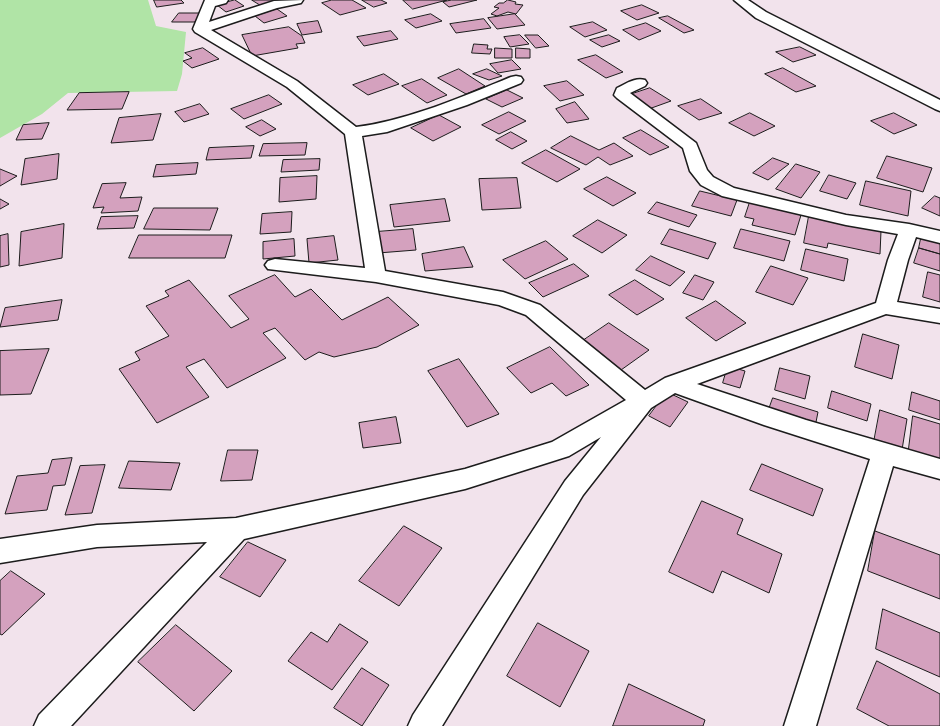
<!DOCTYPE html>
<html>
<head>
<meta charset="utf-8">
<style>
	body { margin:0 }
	canvas { display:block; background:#f2e3ec }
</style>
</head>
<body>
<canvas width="940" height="726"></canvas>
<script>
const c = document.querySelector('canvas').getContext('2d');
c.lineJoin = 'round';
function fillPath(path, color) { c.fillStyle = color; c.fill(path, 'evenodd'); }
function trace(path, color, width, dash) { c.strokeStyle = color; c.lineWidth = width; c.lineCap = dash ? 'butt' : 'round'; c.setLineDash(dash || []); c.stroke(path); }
fillPath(new Path2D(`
	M0,0h148l8,26 30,6 -4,42 -5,17 -109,2 -26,21 -42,24z`), '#b0e4a6');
const building = new Path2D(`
	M154,0h27l3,3 -27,4z
	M235,0l9,6 -18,6 -9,-7z
	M252,0h27l-17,6z
	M332,0h20l14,8 -26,7 -18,-12z
	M362,0h19l6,3 -13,4z
	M403,0h44l-34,9z
	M452,0h25l-28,7 -6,-5z
	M508,0l8,2 -1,2 8,1 -7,9 -8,-2 -11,4 -6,-2 8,-6 -5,-1 5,-4h4z
	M642,5l17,8 -22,7 -16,-9z
	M277,9l10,7 -23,7 -9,-7z
	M179,13h21l-5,9h-23z
	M431,14l11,7 -26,7 -11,-8z
	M515,14l10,11 -28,4 -9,-11z
	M668,16l26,14 -10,3 -25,-15z
	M484,19l7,9 -35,5 -6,-9z
	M318,21l4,11 -20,3 -5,-11z
	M593,22l14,8 -22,7 -15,-10z
	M646,23l15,8 -22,9 -16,-10z
	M289,27l13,9 3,7 -9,1 2,4 -46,8 -10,-21z
	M391,31l7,8 -34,7 -7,-9z
	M520,35l9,9 -19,3 -6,-10z
	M525,35h13l11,11 -13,2z
	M609,35l11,6 -18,6 -12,-7z
	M474,44l14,1 -1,4h5l-2,5 -18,-1z
	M800,47l16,8 -23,7 -17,-10z
	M203,48l16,11 -27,9 -9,-7 9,-3 -7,-5z
	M495,48l17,1v9h-17z
	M516,48l14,1v9h-14z
	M596,55l27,17 -17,6 -28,-18z
	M512,60l9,9 -23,4 -8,-9z
	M783,68l33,18 -20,6 -31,-18z
	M459,69l26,17 -19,8 -28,-16z
	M487,69l15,7 -13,4 -16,-6z
	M384,74l15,10 -31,11 -15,-10z
	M422,79l25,16 -20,8 -25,-17z
	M567,81l17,14 -24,6 -16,-15z
	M650,88l21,13 -25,9 -20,-14z
	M507,90l16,8 -21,9 -16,-8z
	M129,92l-7,17 -55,1 12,-17z
	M269,95l13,9 -38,15 -13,-10z
	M701,99l21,14 -23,7 -21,-14z
	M575,102l14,17 -22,4 -11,-14z
	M200,104l9,10 -25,8 -9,-10z
	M509,112l17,9 -27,13 -17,-9z
	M750,113l25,13 -21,10 -25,-13z
	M894,113l23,12 -23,9 -23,-13z
	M161,114l-8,26 -42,3 8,-25z
	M439,115l22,12 -28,14 -22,-13z
	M262,120l14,9 -16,7 -14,-9z
	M49,123l-7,16 -26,1 7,-15z
	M641,130l28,17 -19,8 -27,-17z
	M511,132l16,9 -15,8 -16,-9z
	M571,136l28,14 15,-7 19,13 -23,9 -12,-8 -12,8 -35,-17z
	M307,143l-2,12 -46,1 4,-12z
	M254,146l-3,12 -45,2 3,-12z
	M546,150l34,19 -23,13 -35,-19z
	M59,154l-2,25 -36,6 4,-26z
	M887,156l45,12 -9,24 -46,-14z
	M773,158l16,6 -21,16 -15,-7z
	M320,159l-1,11 -38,2 2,-12z
	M198,163l-2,11 -43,3 3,-12z
	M796,164l24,8 -19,26 -25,-9z
	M0,169l17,7 -17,10z
	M829,175l27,8 -9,16 -27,-8z
	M317,176l-1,23 -37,3 1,-24z
	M607,177l29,16 -23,13 -29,-17z
	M517,178l4,30 -39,2 -3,-31z
	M866,181l45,10 -3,25 -48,-11z
	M126,183l-6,15 22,-1 -4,14 -37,2 3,-6 -11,1 9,-24z
	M700,191l37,9 -6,16 -39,-10z
	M935,196l5,2v18l-18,-8z
	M0,199l9,5 -9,5z
	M445,199l5,22 -56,6 -4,-22z
	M657,202l40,13 -8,12 -41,-14z
	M750,202l51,13 -6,20 -43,-10 2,-6 -9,-2z
	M154,208h64l-8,22 -66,-1z
	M292,212l-1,20 -31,2 2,-20z
	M138,216l-4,12 -37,1 4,-12z
	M809,216l72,15 -1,23 -52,-11 -1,5 -23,-5z
	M598,220l29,15 -25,18 -29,-17z
	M64,224l-2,34 -43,8 2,-34z
	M413,229l3,21 -38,3 -2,-21z
	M670,229l46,14 -8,16 -47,-15z
	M741,229l49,12 -6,20 -50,-13z
	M8,234l1,31 -9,2v-31z
	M922,234l18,5v15l-21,-6z
	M139,235h93l-7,23h-96z
	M334,236l4,24 -29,3 -2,-24z
	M294,239l1,17 -32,3v-17z
	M546,241l22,18 -43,20 -22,-19z
	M464,247l9,20 -48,4 -3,-17z
	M919,248l21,6v17l-26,-8z
	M806,249l42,10 -4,22 -43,-11z
	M651,256l34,16 -15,14 -34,-16z
	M574,264l15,12 -46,21 -14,-14z
	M771,266l37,12 -15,27 -37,-13z
	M928,272l12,3v27l-17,-5z
	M275,275l20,22 16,-8 31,31 46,-23 31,28 -42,22 -43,10 -15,-5 -14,8 -30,-32 -12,5 23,25 -59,30 -23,-29 -18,8 23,30 -52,26 -38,-54 21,-9 -5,-8 34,-16 -23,-30 23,-10 -4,-5 24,-11 42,48 18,-9 -20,-23z
	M695,275l19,7 -11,18 -20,-7z
	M635,280l29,19 -27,16 -28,-20z
	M62,300l-4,20 -58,7 5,-19z
	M716,301l30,22 -30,18 -30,-23z
	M609,323l40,27 -28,20 -40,-28z
	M863,334l36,11 -7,34 -37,-12z
	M550,347l39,38 -23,11 -14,-13 -21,10 -24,-25z
	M49,349l-18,45 -31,1v-44z
	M459,359l40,55 -32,13 -39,-56z
	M728,366l17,5 -5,17 -17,-5z
	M780,368l30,8 -5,23 -30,-9z
	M832,391l39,13 -4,17 -39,-13z
	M667,392l21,10 -18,25 -21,-11z
	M912,392l28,9v19l-31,-10z
	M773,398l45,14 -3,15 -47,-15z
	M880,410l27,9 -6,37 -28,-9z
	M913,416l27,8v42l-32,-10z
	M396,417l5,26 -38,5 -4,-25z
	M228,450h30l-6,30 -31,1z
	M72,458l-7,27 -12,1 -6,24 -42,4 12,-38 31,-3 4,-13z
	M129,461l51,2 -9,27 -52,-2z
	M762,464l61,25 -10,27 -63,-26z
	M105,465l-13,48 -27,2 15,-49z
	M702,501l41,18 -6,15 45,20 -13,39 -47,-22 -9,22 -44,-21z
	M404,526l38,22 -43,58 -40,-25z
	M875,531l65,24v44l-72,-28z
	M248,542l38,18 -26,37 -40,-20z
	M11,571l34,23 -43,41 -2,-1v-53z
	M883,609l57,24v44l-64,-28z
	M538,623l51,28 -29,56 -53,-31z
	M340,624l28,18 -36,48 -44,-29 23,-29 16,10z
	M176,625l56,46 -38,40 -56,-49z
	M877,661l63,33v32h-51l-32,-17z
	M362,668l27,17 -27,41 -28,-18z
	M629,684l76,36 -2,6h-90z`);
fillPath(building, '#d4a1be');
trace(building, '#1c1c1c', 1);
const street = new Path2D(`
	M205,0h23l-2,3 -11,3 -6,16 65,-21 29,-1 -2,3 -24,5 -66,22 86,51 59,46c51,-6 108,-31 155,-50l5,-1 5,1 2,3 -2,3 -54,22 -80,27 -25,4 23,135 118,21 37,13 105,85 20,-12 211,-75 12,-43 10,-26 -52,-9 -124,-29 -21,-11 -11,-14 -7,-23 -66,-50 -3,-3 3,-7c9,-4 18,-11 28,-8l2,3 -2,3 -15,7 66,50 11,27 6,7 21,11 112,27 63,9 31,7v12l-24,-6 -8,23 -11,42 43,7v14l-54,-9 -189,70 109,36 134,39v20l-47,-13 -77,260h-32l86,-267 -106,-34 -89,-32 -24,15 -68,87 -141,231h-34l5,-11 152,-234 36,-44 -32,19 -104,33 -221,50 -173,187h-37l5,-11 168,-173 -110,5 -97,16v-24l97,-14 139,-7 229,-49 87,-27 74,-42 -100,-85 -27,-10 -123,-23 -108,-13 -3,-4 3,-4 7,-2 90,9 -20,-134 -58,-47 -92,-55 -2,-3z
	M734,0h14l18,12 174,88v11l-5,-2 -179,-91z`);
trace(street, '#1c1c1c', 3);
fillPath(street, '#fff');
</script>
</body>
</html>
